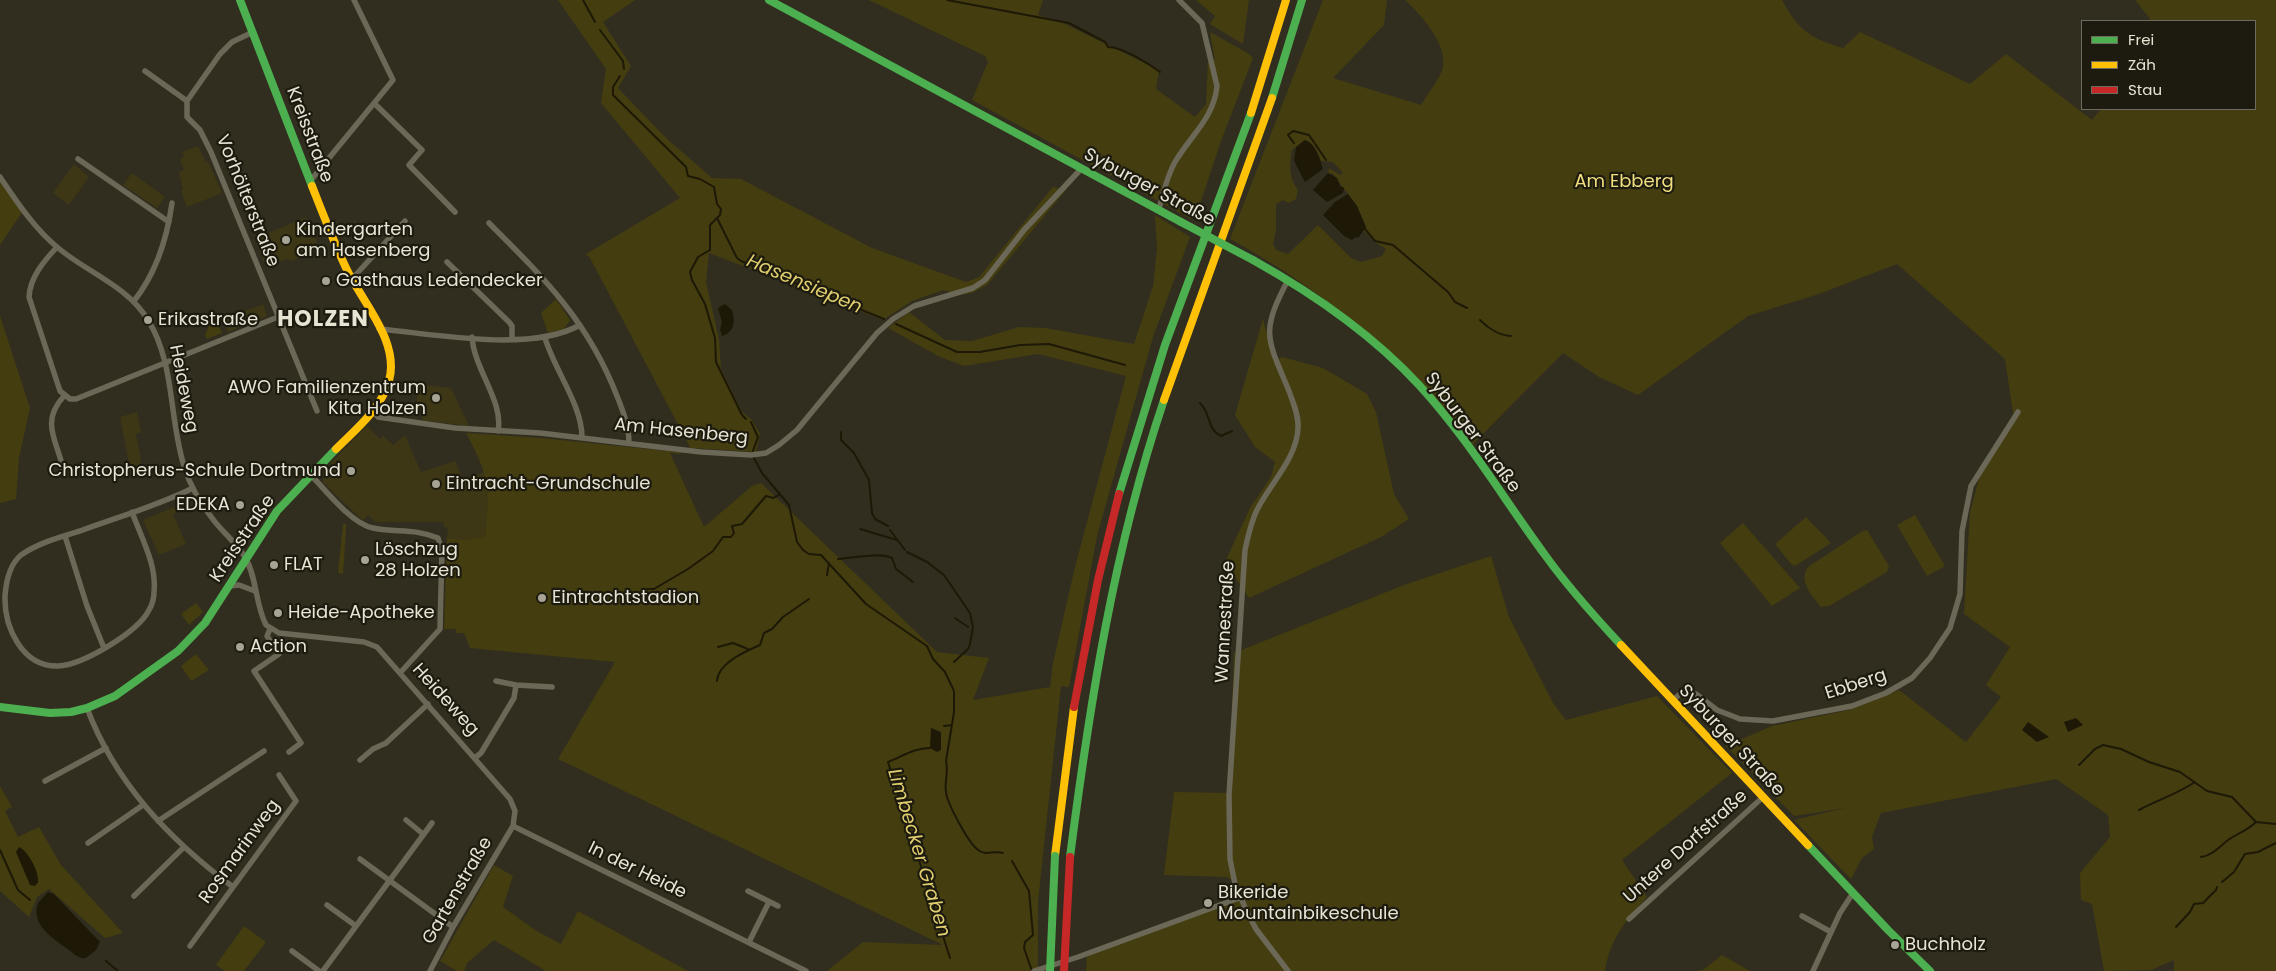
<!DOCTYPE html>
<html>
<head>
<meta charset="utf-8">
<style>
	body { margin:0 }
	#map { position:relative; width:2276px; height:971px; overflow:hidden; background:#312e1f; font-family:Poppins,sans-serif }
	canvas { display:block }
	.legend { position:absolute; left:2081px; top:20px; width:175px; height:90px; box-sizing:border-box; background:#1d1b0f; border:1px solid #6e6b5e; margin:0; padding:6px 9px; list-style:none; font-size:15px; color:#e7e4d4 }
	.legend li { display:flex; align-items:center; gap:10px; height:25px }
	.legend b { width:25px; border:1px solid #6e6b5e }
</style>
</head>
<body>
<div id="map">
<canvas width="2276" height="971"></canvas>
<ul class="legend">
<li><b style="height:6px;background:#4caf50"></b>Frei</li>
<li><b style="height:6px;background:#ffc107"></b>Zäh</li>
<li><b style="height:6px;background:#c62828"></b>Stau</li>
</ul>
</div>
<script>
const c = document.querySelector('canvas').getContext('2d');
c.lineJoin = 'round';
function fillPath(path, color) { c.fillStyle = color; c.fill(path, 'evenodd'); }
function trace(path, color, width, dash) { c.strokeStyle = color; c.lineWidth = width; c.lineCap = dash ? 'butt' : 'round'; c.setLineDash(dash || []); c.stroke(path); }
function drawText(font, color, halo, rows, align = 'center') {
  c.font = font + ' Poppins,sans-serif'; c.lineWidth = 4.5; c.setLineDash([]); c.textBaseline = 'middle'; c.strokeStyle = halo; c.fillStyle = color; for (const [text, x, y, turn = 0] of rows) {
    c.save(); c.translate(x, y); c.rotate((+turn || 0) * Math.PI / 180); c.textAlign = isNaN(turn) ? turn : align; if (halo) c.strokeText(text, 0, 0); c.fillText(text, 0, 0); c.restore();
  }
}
fillPath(new Path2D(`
	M198,146l8,16 2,-1 14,32 -35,14 -6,-16 2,-2 -4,-17 5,-2 -4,-11 4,-2 -2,-5z
	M74,164l15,13 -20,28 -16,-12z
	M132,173l33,24 -8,11 -34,-23z
	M306,217l11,25 -23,19 -7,-2 -7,3 -2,-5 -14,6 -9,-24z
	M263,304l4,12 -39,16 -5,-12z
	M417,384l34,4 18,38 -47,-6 1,-12 -6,-1z
	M137,412l4,20 -5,2 7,38 -12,2 -11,-57z
	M367,426l13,13 3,-3 10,9 12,-10 16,37 34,-11 8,19 22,-8 4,23 -4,43 -20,2 -18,-2 1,-10 -4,-1 -1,-5h-68l-7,-7 -5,5 -8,-7 -32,-31 1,-6 -3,-3z
	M174,507l3,5 -4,2 13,30 -27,11 -16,-35z`), '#3d3716');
fillPath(new Path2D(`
	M558,0h77l-32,22 28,44 -13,22 48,50 46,40 29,1 131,69 94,34 13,-5 74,-90 13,3 -79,95 -15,8 -12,2 -17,-5 -31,11 -29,19 -174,-67 -3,29 13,57 2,30 21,43 10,8 8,14 -4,18 -63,-4 -14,6 -9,-1 34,74 48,-41 9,-3 176,169 52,6 -16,42 77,-13 3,-24 22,-96 51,-191 -88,-22 -74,12 -26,-10 -50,-28 21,-16 36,28 27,1 47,-14 26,1 89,16 19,-58 4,-38 -2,-33 35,22 -37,100 -56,199 -28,151 -8,-1 -23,216v69h-211l36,-29 80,3 -385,-186 57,-97 -145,-14 -6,-15h-8v-4h-12l3,-91 18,2 20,-3c5,-49 5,-59 -19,-104l75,5 136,14 13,-5 -100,-189 -4,-4 94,-56 -79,-95 5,-34z
	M869,0h174l-5,15 23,7 98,48 -3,19 39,28 11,-13 2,-46 7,2 -5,-28 39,22 4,4 -32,83 -21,63 -9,15 -219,-119 16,-38 -3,-6z
	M1196,0h53l-6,44 -33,-20 5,-8z
	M1323,0h64l-3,25 -51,53 88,27c5,-8 21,-30 22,-38 4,-24 -22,-52 -38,-67h377c17,31 28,38 61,48l17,-16 110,52 36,-30 86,66 9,-11h154v-88h-106l1,-2 -15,-19h141v971h-102v-11l-23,10 -47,1 -12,-67 -11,-4 -1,-27 30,-36 -2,-22 -52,-36 -175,34 -9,24 2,12 -12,9 -11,21 -57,-59 51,-12 -51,8 -68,-70 46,-20 77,-16 50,-20 67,52 35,-45 -15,-12 24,-38 -46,-33 6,-102 10,-37 38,-59 -5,-3 -8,-54 -108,-95 -78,30 -71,22 -110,79 -39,-18 -36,-24 -92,93c-34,-37 -67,-77 -104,-111 -41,-38 -88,-69 -137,-96zM1305,140c9,3 13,13 16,21l12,1 10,11 -3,2 -11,-7 -1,5 5,1 24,32 9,21 -2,4 12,12 10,6 -4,7 -21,6 -10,-4 -33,-33 -30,29 -12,-4 -3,-6 3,-14v-26l7,-4 6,3 7,-4 2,-9c-9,-12 -9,-25 -6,-40z
	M0,177l23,34 -23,34z
	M556,299l14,21 -6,9 -16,4 -7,-20z
	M0,316l30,92 -11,50 -3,41 -16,4z
	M215,317l7,16 -15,6 -2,-4 7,-16z
	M1263,319l11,43 8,-5 41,11 44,26 9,18 18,82 15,25 -28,18 -132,61 -24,-36 25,-54 21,-31 4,-15 -20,-15 -20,-32z
	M1915,515l30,51 -18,10 -30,-51z
	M1806,517l25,26 -36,23 -4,-2 -16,-20z
	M1743,523l57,65 -28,18 -52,-63z
	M343,524h3v6l-3,44 -5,-1z
	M1867,530l22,36 -2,6 -58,34 -8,1c-9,-11 -23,-26 -13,-40l53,-35z
	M1491,556l18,61 44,86 13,17 91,-24 75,77 -110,87 25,37c-21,23 -37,42 -42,74h-519l1,-16 152,-57 -3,-15 -9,-6 -63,-2 10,-83 55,1 5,-140 170,-68z
	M196,603l7,9 -14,13 -8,-11z
	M196,654l13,16 -18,11 -10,-15z
	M0,786l12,21 -7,4 13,26 21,-10 22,38 62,68 -18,5 -56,-49 -12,8 -8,20 -29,-26z
	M494,865l19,11 -10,31 32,23 26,14 17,-33 110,60h-142l-52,-31 -27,23 -3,8h-7l-17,-10z
	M244,926l22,16 -22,29h-19l-9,-6z
	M1722,955l28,16h-54l7,-1z`), '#443d10');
fillPath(new Path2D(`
	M1305,140c11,4 15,19 18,29l-18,13 -11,-21 2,-14z
	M1328,173l9,5 3,8 4,2 -1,5 -16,9 -14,-12z
	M1348,194l9,12 9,21 -8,11 -2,-1 -4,3 -8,-4 -21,-21 12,-13z
	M725,304l7,6c4,12 2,22 -10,26l-2,-6 2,-8 -4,-14z
	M2076,718l7,7 -15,7 -4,-10z
	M2028,722l21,15 -12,5 -15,-12z
	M931,728l10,4v18l-4,2 -7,-4z
	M19,847c9,4 20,24 19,35l-3,4 -5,-1 -14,-33z
	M48,892l6,2 46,48 -4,8 -10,8c-8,1 -11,-4 -17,-8 -15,-11 -39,-25 -31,-47z`), '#1d1906');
trace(new Path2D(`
	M583,0l12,22
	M947,0l122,23 36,19 3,5c14,0 40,16 52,25
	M600,30l23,31 1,8
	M620,76l-7,11v8l73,72 2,9 12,3 14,8 3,17 4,5 -1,6 -10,10v25l-12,7 -8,15 2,8 13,24 10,34 1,24 26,53 4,4
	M1294,143l-6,-8 5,-4 16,4 17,25
	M717,218l20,40 4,3 143,58
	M1365,229l10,12 18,4 55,47 7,10 12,6
	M1480,320c8,8 20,16 31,16
	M896,324l61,28h23l40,-7 29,-1 76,21
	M1200,403c11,10 7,27 21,33l11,-5
	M751,422l7,15 -5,14
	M841,432v8l13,13 15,27 3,33 3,6 13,7
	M754,458l8,15 27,32 8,37 6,8 6,4 12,1 45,49 61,42 6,13 12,13 9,19v21l-8,49c3,12 -2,21 0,31 1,11 22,50 31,57 8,8 17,1 26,4
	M860,529l37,11
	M890,530l15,20
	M907,552l20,10 17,13 26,38 3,14 -3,17 -2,5 -14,13
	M838,559c15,-1 41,-7 54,-1l4,11 17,13
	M827,575l2,-12
	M647,589h7l34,-20 25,-18 10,-14h8l3,-4 -2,-7 10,-2 24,-28 7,2 6,-3
	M955,618l13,9
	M718,647l15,-4 15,6
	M717,681c1,-18 29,-30 43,-36l4,-12 8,-4 11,-12 26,-18
	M944,726l8,-1
	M930,748c-16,0 -27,8 -42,14l62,196
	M2079,765l16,-16 8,-4 18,4 28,13 31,10 27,19 25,6 24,25 20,2
	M2139,810c19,-10 38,-16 56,-28
	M0,850l18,40 12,10
	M2201,857c12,-2 18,-10 27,-17 10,-7 19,-9 28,-18
	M1012,861l17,30 4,44 -8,7 -1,6 8,23
	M2222,882l12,-10 11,-18 13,-2 18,-9
	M2176,927l14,-15 4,-8 9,-1 13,-13 1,-3
	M106,961l12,10`), '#1d1906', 2);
trace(new Path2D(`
	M253,32l-21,10 -12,12 -33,47v16l13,13 11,22 106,259
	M145,71l42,30
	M375,104l47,46 -13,15 46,47
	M78,159l91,63
	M0,177c17,25 34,51 57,70 29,25 71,39 91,73 27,43 21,99 36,146 6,20 18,40 31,56 10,12 22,22 30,35 12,20 10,47 21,68l13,8 85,9 13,5 133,152 5,12 -2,15 -60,101 -23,44
	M311,180l82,-100 -39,-80
	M1159,209c4,-15 8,-33 16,-47 16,-27 39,-44 42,-76l-15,-63 -23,-23
	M489,223c55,55 99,98 128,173 6,15 12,30 12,47
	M57,247c-13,14 -27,30 -28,50l31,94 10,8h6l202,-82
	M447,262l62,60 3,4v14
	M351,280l54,-59
	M134,301c23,-29 33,-62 38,-98
	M379,329c57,5 151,24 201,-4
	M472,337c2,32 32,65 26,94
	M545,338c9,31 37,67 37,99
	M64,396c-26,28 -4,48 0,78
	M373,411l5,6 77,11 85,5 161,19 50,3 15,-2 13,-8 18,-15 80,-97 16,-14 21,-13 59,-18 12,-8 39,-50 57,-61
	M311,475c14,15 41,49 62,53 24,5 40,0 65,10l4,12 -2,79 -40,44
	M132,512c9,25 25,53 22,80 0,6 -2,13 -5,18 -11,22 -66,55 -91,56 -36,1 -54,-39 -53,-70 1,-14 4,-31 16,-41 17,-12 39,-18 59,-24 38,-14 77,-25 113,-43
	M65,536l22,70 17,42
	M229,586l10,-1 16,6
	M270,629l-3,7 12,18 -25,17 47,72 -12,9
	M496,681l20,4 36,2
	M1673,700l8,-7 15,1 21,16 23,9 33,2 79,-15 34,-13 26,-15 18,-20 20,-30 10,-34 2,-63 9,-45 47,-74
	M87,708c28,75 83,132 146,179
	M476,757l5,-4 33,-55 2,-13
	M360,760l13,-11 13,-6 42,-39
	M45,781l61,-33
	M406,820l17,14
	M158,821l106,-70
	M513,826l293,145
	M88,843l55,-38
	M360,859l93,68
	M748,891l30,15
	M134,896l49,-48
	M327,905l29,21
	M1802,916l29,16
	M1629,919l134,-122
	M749,942l20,-40
	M190,946l106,-145 -17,-26
	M292,951l27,20
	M323,971l109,-148
	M1034,971l44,-14 161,-59
	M1288,971l-32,-42 -9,-17 -12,-28 -5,-25 -1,-64 16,-245c3,-14 6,-28 12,-40 13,-26 40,-52 41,-82 1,-13 -5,-25 -9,-37 -22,-53 -29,-58 -1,-111
	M1813,971l27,-58 13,-20`), '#6b6857', 5.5);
trace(new Path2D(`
	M240,0l72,186
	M769,0l412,222
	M1272,98l30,-98
	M1253,260c61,34 118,73 166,125 48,52 84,113 126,170 23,32 49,61 76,90
	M1119,494l46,-149 86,-232
	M0,707l50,6 21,-1 16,-4 28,-12 63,-45 27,-28 72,-112 59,-62
	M1808,845l80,85 42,41
	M1070,857c20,-155 44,-309 94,-457`), '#4caf50', 8);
trace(new Path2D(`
	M1251,113l35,-113
	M312,186c11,28 22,57 35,84 16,33 53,72 42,111 -8,28 -33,48 -53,68
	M1164,400l108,-302
	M1621,645l187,200
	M1055,856l19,-149`), '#ffc107', 8);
trace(new Path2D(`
	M1074,707l24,-127 21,-86`), '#c62828', 8);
trace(new Path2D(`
	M1181,222l72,38
	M1050,971l5,-115`), '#4caf50', 8);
trace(new Path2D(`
	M1064,971l6,-114`), '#c62828', 8);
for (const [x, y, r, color] of [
	[286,240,5,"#a7a495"],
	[326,281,5,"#a7a495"],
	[148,320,5,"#a7a495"],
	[436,398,5,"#a7a495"],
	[351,471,5,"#a7a495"],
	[436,484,5,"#a7a495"],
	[240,505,5,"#a7a495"],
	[365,560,5,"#a7a495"],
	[274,565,5,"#a7a495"],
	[542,598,5,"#a7a495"],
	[278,613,5,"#a7a495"],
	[240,647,5,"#a7a495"],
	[1208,903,5,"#a7a495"],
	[1895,945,5,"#a7a495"]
]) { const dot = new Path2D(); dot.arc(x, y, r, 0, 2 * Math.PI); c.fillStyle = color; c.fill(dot); trace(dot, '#1d1b0f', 2); }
drawText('18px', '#e7e4d4', '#1d1b0f', [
	["Kreisstraße",309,135,69],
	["Syburger Straße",1149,188,28],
	["Vorhölterstraße",247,201,68],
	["Heideweg",183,389,79],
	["Am Hasenberg",681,432,6],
	["Syburger Straße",1472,433,53],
	["Kreisstraße",243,539,-56],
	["Wannestraße",1226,622,-87],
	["Ebberg",1856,685,-18],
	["Heideweg",445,700,48],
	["Syburger Straße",1731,741,47],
	["Untere Dorfstraße",1686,847,-42],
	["Rosmarinweg",240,852,-54],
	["In der Heide",637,871,26],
	["Gartenstraße",458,891,-60]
]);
drawText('18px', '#f1df7f', '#1d1b0f', [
	["Am Ebberg",1624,182]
]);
drawText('18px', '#e7e4d4', '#1d1b0f', [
	["Kindergarten",296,230],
	["am Hasenberg",296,251],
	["Gasthaus Ledendecker",336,281],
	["Erikastraße",158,320],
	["AWO Familienzentrum",426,388,"right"],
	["Kita Holzen",426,409,"right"],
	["Christopherus-Schule Dortmund",341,471,"right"],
	["Eintracht-Grundschule",446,484],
	["EDEKA",230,505,"right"],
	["Löschzug",375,550],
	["28 Holzen",375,571],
	["FLAT",284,565],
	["Eintrachtstadion",552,598],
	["Heide-Apotheke",288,613],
	["Action",250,647],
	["Bikeride",1218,893],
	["Mountainbikeschule",1218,914],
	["Buchholz",1905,945]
], 'left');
drawText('italic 19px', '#e1cf6f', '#1d1b0f', [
	["Hasensiepen",804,285,23],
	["Limbecker Graben",918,853,73]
]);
c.letterSpacing = '1px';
drawText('bold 22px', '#e7e4d4', '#1d1b0f', [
	["HOLZEN",323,320]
]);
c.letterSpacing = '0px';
</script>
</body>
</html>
